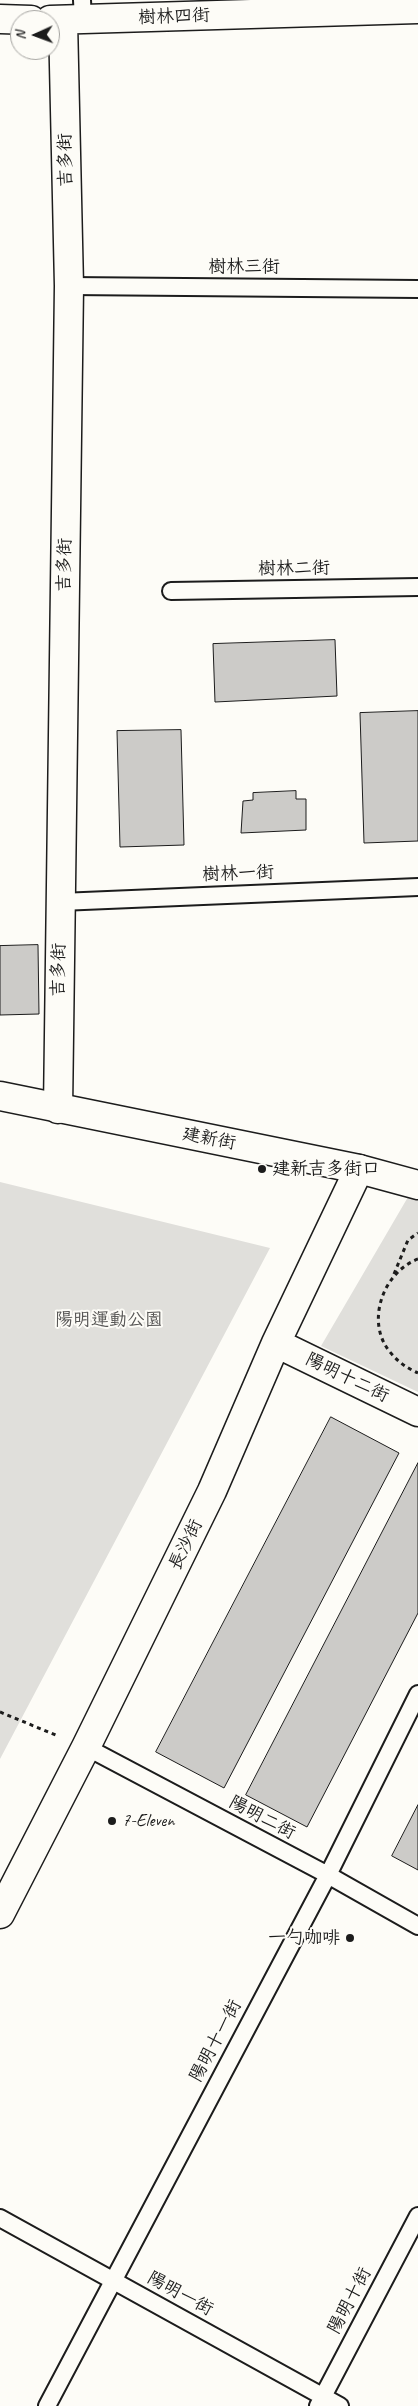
<!DOCTYPE html>
<html>
<head>
<meta charset="utf-8">
<style>
	body { margin:0 }
	#map { position:relative; width:418px; height:2406px; overflow:hidden; background:#fdfcf7; font-family:Caveat,sans-serif }
	canvas { display:block }
	.north { position:absolute; left:10px; top:10px; width:50px; height:50px; box-sizing:border-box; background:#fdfcf7; border:1px solid #a3a29f; border-radius:50%; rotate:268deg; font-size:14px; font-weight:700; line-height:20px; text-align:center; color:#1c1c1c }
	.north::after { content:''; display:block; margin:auto; width:18px; height:22px; background:#1c1c1c; clip-path:polygon(50% 0,100% 100%,50% 72%,0 100%) }
</style>
</head>
<body>
<div id="map">
<canvas width="418" height="2406"></canvas>
<div class="north">N</div>
</div>
<script>
const c = document.querySelector('canvas').getContext('2d');
c.lineJoin = 'round';
function fillPath(path, color) { c.fillStyle = color; c.fill(path, 'evenodd'); }
function trace(path, color, width, dash) { c.strokeStyle = color; c.lineWidth = width; c.lineCap = dash ? 'butt' : 'round'; c.setLineDash(dash || []); c.stroke(path); }
function drawText(font, color, halo, rows, align = 'center') {
  c.font = font + ' Caveat,"LXGW WenKai TC",sans-serif'; c.lineWidth = 4; c.setLineDash([]); c.textBaseline = 'middle'; c.strokeStyle = halo; c.fillStyle = color; for (const [text, x, y, turn = 0] of rows) {
    c.save(); c.translate(x, y); c.rotate((+turn || 0) * Math.PI / 180); c.textAlign = isNaN(turn) ? turn : align; if (halo) c.strokeText(text, 0, 0); c.fillText(text, 0, 0); c.restore();
  }
}
fillPath(new Path2D(`
	M0,1182l270,66 -270,511z
	M408,1197l10,2v193l-97,-46z`), '#e0dfdb');
const building = new Path2D(`
	M335,640l2,56 -122,6 -2,-58z
	M418,711v130l-54,2 -4,-130z
	M181,730l3,115 -64,2 -3,-116z
	M296,791v8h10v31l-65,3 2,-32 10,-1v-7z
	M38,945l1,69 -39,1v-69z
	M331,1417l68,36 -175,335 -68,-36z
	M418,1463v150l-111,214 -61,-32z
	M418,1805v65l-26,-14z`);
fillPath(building, '#cccbc8');
trace(building, '#1c1c1c', 1);
const service = new Path2D(`
	M82,0l1,20
	M69,286l349,3
	M171,591l247,-4
	M60,902l358,-15
	M86,1747l242,128 90,51
	M0,2218l340,188
	M47,2406l281,-531 90,-181
	M318,2406l100,-190`);
const minor = new Path2D(`
	M0,19l31,1
	M50,20l368,-11
	M58,1109l11,-823 -6,-265
	M276,1343l142,69
	M0,1914l86,-167 126,-256 64,-148 83,-174`);
const tertiary = new Path2D(`
	M0,1096l359,73 59,16`);
trace(service, '#1c1c1c', 20);
trace(minor, '#1c1c1c', 31);
trace(tertiary, '#1c1c1c', 31);
trace(new Path2D(`
	M418,1259c-35,13 -53,63 -28,93 8,10 17,16 28,21
	M394,1274l14,-34 10,-7
	M0,1712l58,24`), '#1c1c1c', 3, [4, 4]);
trace(service, '#fdfcf7', 16);
trace(minor, '#fdfcf7', 28);
trace(tertiary, '#fdfcf7', 28);
for (const [x, y, r, color] of [
	[262,1169,5,"#1c1c1c"],
	[112,1821,5,"#1c1c1c"],
	[350,1938,5,"#1c1c1c"]
]) { const dot = new Path2D(); dot.arc(x, y, r, 0, 2 * Math.PI); c.fillStyle = color; c.fill(dot); trace(dot, '#fdfcf7', 2); }
drawText('18px', '#1c1c1c', '#fdfcf7', [
	["樹林四街",174,17,-2],
	["吉多街",66,160,-91],
	["樹林三街",244,267],
	["吉多街",65,565,-89],
	["樹林二街",294,569,-1],
	["樹林一街",238,874,-2],
	["吉多街",59,970,-89],
	["建新街",209,1139,11],
	["陽明十二街",347,1378,26],
	["長沙街",186,1545,-64],
	["陽明二街",262,1818,28],
	["陽明十一街",216,2041,-62],
	["陽明一街",180,2294,29],
	["陽明十街",350,2301,-62]
]);
drawText('18px', '#1c1c1c', '#fdfcf7', [
	["建新吉多街口",272,1169],
	["7-Eleven",122,1821],
	["一勺咖啡",340,1938,"right"]
], 'left');
drawText('18px', '#575655', '#fdfcf7', [
	["陽明運動公園",109,1320]
]);
</script>
</body>
</html>
